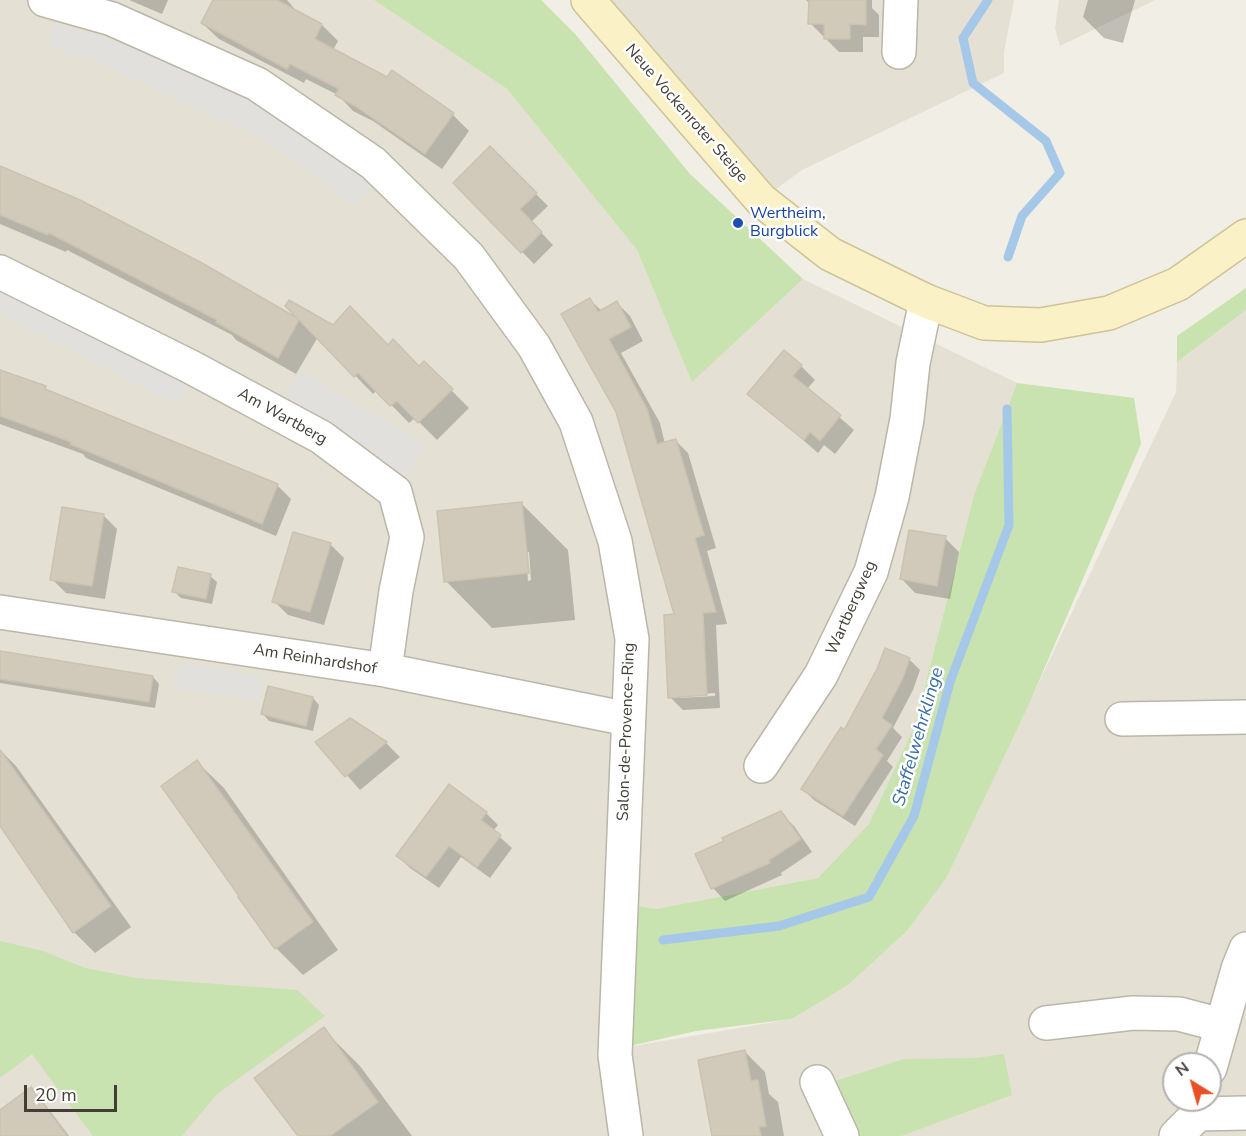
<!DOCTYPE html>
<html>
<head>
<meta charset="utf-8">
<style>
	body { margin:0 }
	#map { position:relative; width:1246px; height:1136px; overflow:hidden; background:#f1eee5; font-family:"Nunito Sans",sans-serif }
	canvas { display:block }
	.north { position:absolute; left:1162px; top:1052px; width:60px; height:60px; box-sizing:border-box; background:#fff; border:2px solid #b3b2ae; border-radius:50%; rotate:323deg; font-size:16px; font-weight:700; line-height:24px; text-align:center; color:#423e35 }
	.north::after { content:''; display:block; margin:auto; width:21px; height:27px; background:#e85125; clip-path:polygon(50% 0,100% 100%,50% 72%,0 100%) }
	.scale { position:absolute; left:24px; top:1085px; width:93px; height:27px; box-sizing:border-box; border:3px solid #423e35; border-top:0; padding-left:8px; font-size:18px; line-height:21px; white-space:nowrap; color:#423e35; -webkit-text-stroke:4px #fff; paint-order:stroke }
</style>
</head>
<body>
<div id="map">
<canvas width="1246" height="1136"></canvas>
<div class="north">N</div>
<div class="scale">20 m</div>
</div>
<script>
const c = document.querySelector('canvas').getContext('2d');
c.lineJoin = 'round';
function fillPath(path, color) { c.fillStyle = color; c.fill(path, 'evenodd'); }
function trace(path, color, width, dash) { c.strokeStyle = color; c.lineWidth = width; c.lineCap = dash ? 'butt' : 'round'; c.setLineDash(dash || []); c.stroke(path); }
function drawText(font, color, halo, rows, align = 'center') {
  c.font = font + ' "Nunito Sans",sans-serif'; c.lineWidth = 5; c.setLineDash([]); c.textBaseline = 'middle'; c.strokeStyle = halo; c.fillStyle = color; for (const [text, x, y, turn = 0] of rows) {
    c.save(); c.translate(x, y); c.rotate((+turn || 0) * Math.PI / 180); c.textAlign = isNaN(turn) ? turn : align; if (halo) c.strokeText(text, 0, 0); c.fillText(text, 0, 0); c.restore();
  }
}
fillPath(new Path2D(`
	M0,0h374l133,89 130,161 55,131 111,-102 214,104 -43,112 -59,230 -46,99 -51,54 -162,31 -35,-4 -5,144 176,-30 56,-34 59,-54 40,-54 229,-485 1,-30 69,-52v826h-1246zM1174,1064h36v36h-36z
	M588,0h426l-10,52v21l-202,97 -41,30z
	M1059,0h96l-95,46 -5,-18z`), '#e4e0d3');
fillPath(new Path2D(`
	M374,0h167l35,35 114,139 113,105 -111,103 -55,-132 -130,-161z
	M1246,288v22l-69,52v-26z
	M1017,383l117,15 7,46 -112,260 -82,173 -40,54 -59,54 -56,34 -96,12 -80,18 5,-145 35,5 162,-31 51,-54 46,-99 59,-230z
	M0,941l43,10 42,17 51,10 161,12 28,26 -108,78 -35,42h-89l-61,-82 -32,24z
	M1004,1054l8,41 -111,41h-45l-24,-54 72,-23 71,-1z`), '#c8e2b0');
fillPath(new Path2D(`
	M55,22l110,36 105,52 34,21 68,52 -1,6 -18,16 -89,-66 -179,-82 -38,-11z
	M0,285l191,95 -13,23 -21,-8 -157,-82z
	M298,371l129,74 -22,33 -123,-79z
	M180,662l84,14 -5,23 -87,-11z`), '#e2e0dc');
fillPath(new Path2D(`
	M129,0h39l-6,14z
	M214,0h73l11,13 24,12 16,16 -5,9 120,65 16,16 -27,38 -69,-48 -20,-10 -15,-16 -32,-16 -2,4 -85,-44 -17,-16z
	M806,0h66v8l7,7v22h-16v15h-24l-29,-29v-19z
	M1088,0h47l-12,43 -19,-5 -21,-21z
	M490,148l58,58 -17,16 22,23 -19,19 -79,-81z
	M0,167l201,98 102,58 30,4 55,19 31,22 5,-5 45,45 -32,32 -22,-22 -6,5 -32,-33 -4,4 -55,-57 -22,37 -60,-34 -4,-5 -165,-85 -1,2 -66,-28z
	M590,300l12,11 15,-8 13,13 13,25 -22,12 39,70 5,21 10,-4 13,13 28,95 -9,3 20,73 -11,1 4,83 -37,2 -13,-13 6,-81zM715,693v3l-35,2v-3z
	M801,366l14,14 -8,9 47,41 -19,24 -11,-9 -6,8 -69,-60z
	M0,371l45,17 4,4 228,93 14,14 -15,37 -190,-78 -3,-4 -83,-30z
	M521,503l47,47 7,70 -83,8 -46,-47zM526,552h3l2,28 -3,1z
	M103,515l14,14 -12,70 -39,-6 -14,-14z
	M945,538l14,14 -9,47 -35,-6 -13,-14z
	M330,544l14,14 -20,67 -36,-10 -14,-14z
	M210,576l7,6 -5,22 -31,-6 -7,-7z
	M886,650l23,9 11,11 -7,20 -20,38 9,9 -15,24 6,6 -38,59 -41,-26 -11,-11 42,-57 33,-62z
	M0,653l153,24 6,7 -4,24 -155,-25z
	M313,698l6,7 -6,26 -44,-10 -6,-7z
	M350,719l36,24 14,14 -40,33 -42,-48z
	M0,750l16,16 115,161 -36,26 -21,-21 -74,-107z
	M197,762l27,26 114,162 -35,25 -27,-27z
	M486,813l12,12 -5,6 19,17 -22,30 -29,-21 -22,31 -29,-20 -12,-12z
	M781,813l13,13 18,26 -31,21 1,2 -57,26 -12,-13 -16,-34z
	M323,1029l37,37 52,70h-112z
	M744,1051l21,21 4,22 9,8 6,34h-70z
	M31,1089l13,14 25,33h-69v-24z`), '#0003');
trace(new Path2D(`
	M988,0l-25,38 10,45 73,58 14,32 -38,43 -14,41
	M663,940l116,-14 90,-29 45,-81 36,-134 59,-157 -2,-116`), '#a5c8e9', 9);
const building = new Path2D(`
	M213,0h64l45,24 -7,15 72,38 5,-7 62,43 -29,41 -70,-48 -20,-11 4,-6 -49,-25 -3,5 -86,-46z
	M809,0h57v25l-16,-1v15h-26v-15h-16z
	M490,146l47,47 -17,16 22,23 -21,21 -68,-70z
	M0,166l80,34 122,63 95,55 -12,-12 4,-6 44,25 17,-19 38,39 5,-6 26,27 5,-5 29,28 -35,34 -21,-22 -7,5 -32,-33 -4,4 -55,-57 -21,38 -62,-36 1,-2 -168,-87 -1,2 -48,-20z
	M590,298l8,14 19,-11 14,26 -22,12 38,70 10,35 19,-5 28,96 -9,3 21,74 -13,1 4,82 -39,3 -4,-83 10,-1 -58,-202 -55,-98z
	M784,350l18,15 -9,11 48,39 -21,26 -10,-9 -6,8 -57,-46z
	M0,370l46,16 -1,3 233,95 -16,40 -192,-80 1,-2 -71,-26z
	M522,502l7,71 -85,9 -7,-71z
	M62,507l42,7 -12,72 -42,-6z
	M909,530l37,6 -9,50 -37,-7z
	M293,532l38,11 -21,69 -38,-10z
	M178,567l33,7 -5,25 -34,-7z
	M885,648l25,10 -8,22 -20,38 10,7 -16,24 7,6 -40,61 -42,-27 40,-62 3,3 33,-61z
	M0,651l153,25 -4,26 -149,-23z
	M268,686l45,11 -7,29 -45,-12z
	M350,718l37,24 -42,35 -30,-35z
	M0,750l111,156 -38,27 -73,-107z
	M197,760l116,162 -38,27 -37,-52 1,-1 -78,-110z
	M449,784l38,28 -6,8 20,15 -24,32 -28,-21 -23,31 -30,-21z
	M781,811l20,28 -32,21 1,3 -59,26 -16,-35 29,-13 -2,-3z
	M324,1027l54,75 -48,34h-32l-44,-58z
	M745,1050l6,31 7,-1 8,46 -7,1 2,9h-49l-14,-76z
	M31,1087l36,49h-67v-26z`);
fillPath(building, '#d1cabb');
trace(building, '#cbc2af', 1.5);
const minor = new Path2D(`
	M45,0l67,19 145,65 116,79 96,94 65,89 42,76 39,119 17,98 -17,416 11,81
	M899,52l2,-52
	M0,272l191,95 130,70 74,55 12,45 -11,54 -11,79
	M0,612l385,58 243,49
	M1122,719l124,-2
	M761,766l60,-91 50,-103 21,-75 15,-78 6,-56 13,-62
	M1046,1023l87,-10 46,1 42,11
	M1210,1068l28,-99 8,-20
	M817,1082l25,54
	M1176,1136l22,-22 48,-1`);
const secondary = new Path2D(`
	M588,0l173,200 69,54 96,47 58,22 57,2 68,-12 69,-29 68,-48`);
trace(minor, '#bbb6a8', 36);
trace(secondary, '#cdc397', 36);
trace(minor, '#fff', 33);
trace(secondary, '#faf1c6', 33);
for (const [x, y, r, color] of [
	[738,223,6,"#1a4fb4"]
]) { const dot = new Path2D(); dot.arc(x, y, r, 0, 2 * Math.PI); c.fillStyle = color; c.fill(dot); trace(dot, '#fff', 2); }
drawText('16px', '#423e35', '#fff', [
	["Neue Vockenroter Steige",686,114,49],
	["Am Wartberg",282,417,29],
	["Wartbergweg",852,608,-66],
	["Am Reinhardshof",315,660,9],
	["Salon-de-Provence-Ring",627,732,-88]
]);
drawText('16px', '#164399', '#fff', [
	["Wertheim,",750,214],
	["Burgblick",750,232]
], 'left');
drawText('italic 18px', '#386ea5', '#fff', [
	["Staffelwehrklinge",919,737,-74]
]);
</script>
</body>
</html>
